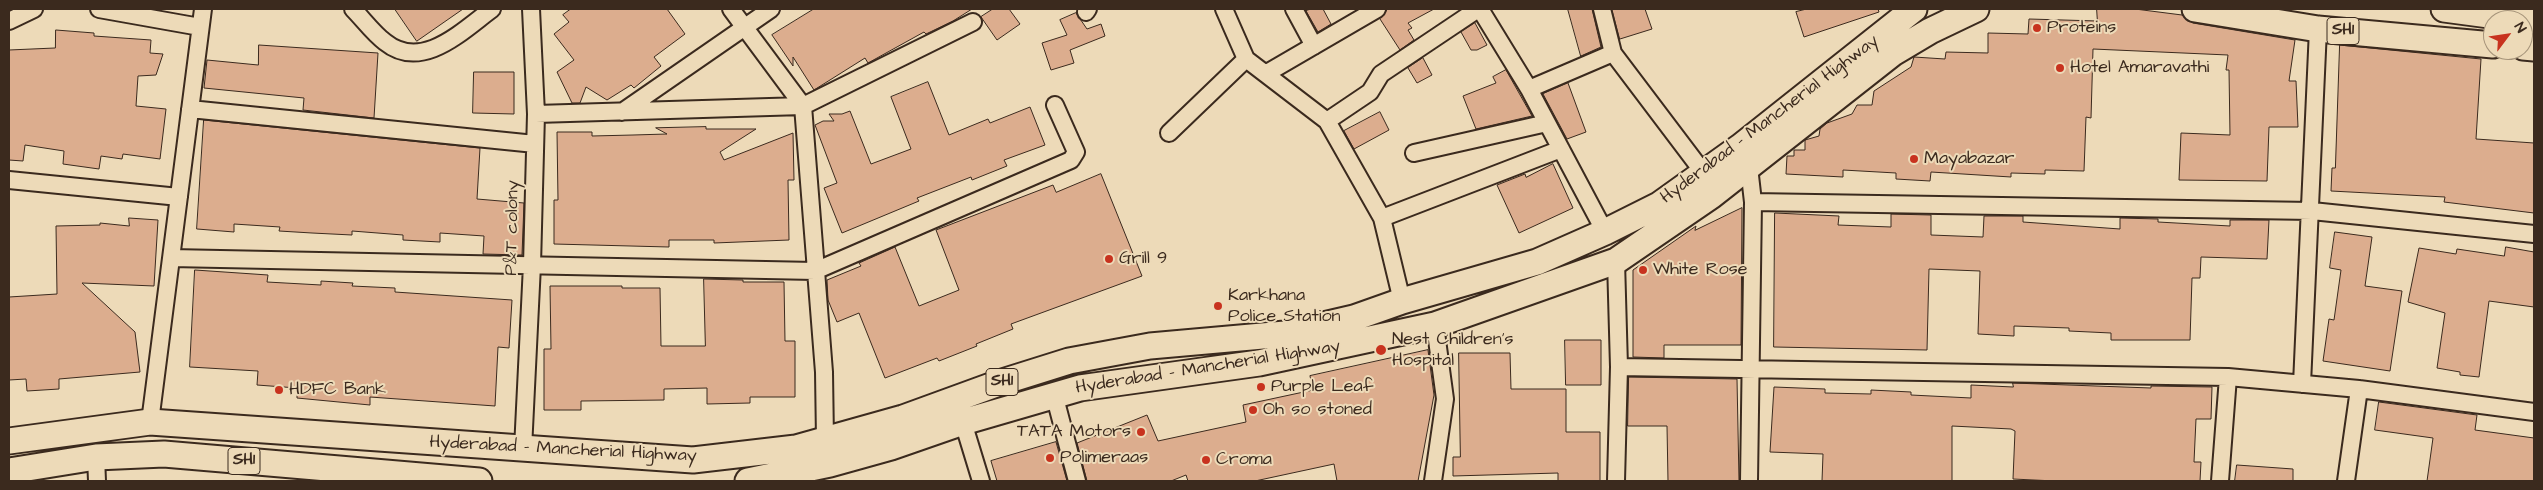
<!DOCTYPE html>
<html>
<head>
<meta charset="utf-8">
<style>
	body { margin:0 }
	#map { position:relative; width:2543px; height:490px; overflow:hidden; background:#eddab8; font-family:"Architects Daughter",sans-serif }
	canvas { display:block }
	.frame { position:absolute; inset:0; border:10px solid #3b2a1e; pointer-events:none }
	.north { position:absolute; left:2483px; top:10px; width:50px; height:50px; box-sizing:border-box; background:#eddab8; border:1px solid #a6947a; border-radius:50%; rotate:59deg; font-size:14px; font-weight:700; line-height:20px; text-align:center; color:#3b2a1e }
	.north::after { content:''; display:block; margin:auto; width:18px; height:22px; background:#c8321e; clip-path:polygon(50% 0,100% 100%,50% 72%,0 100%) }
</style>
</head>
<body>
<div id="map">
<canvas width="2543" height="490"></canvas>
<div class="frame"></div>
<div class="north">N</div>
</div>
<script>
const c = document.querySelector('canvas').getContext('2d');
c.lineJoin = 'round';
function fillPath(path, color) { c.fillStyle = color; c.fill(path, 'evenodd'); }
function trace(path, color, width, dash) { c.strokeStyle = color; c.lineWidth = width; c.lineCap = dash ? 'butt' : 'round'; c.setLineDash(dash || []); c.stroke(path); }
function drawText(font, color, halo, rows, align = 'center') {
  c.font = font + ' "Architects Daughter",sans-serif'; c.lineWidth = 4; c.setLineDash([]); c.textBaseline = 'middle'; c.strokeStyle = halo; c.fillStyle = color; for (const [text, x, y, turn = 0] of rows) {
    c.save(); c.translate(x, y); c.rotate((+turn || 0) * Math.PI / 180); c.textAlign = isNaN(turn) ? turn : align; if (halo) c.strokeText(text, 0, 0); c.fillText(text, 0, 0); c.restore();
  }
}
const building = new Path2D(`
	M395,9h68l-46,32z
	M571,9h96l18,25 -31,23 7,9 -27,22 -3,-3 -24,15 -21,-13 -6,16h-8l-15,-31 17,-12 -20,-26 15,-12 -6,-7z
	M814,9h158l-19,12 -27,13 -2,-2 -56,31 -3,-5 -51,32 -21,-33v9l-21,-31z
	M993,9h16l11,15 -23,16 -16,-23z
	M1311,9h12l8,15 -13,8 -12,-21z
	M1388,9h46l-26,14 4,5 -4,2 6,10 -14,10 -20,-31z
	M1568,9h24l9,38 -20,9z
	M1612,9h33l7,20 -32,10z
	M1807,9h71l1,3 -75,25 -8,-25z
	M2097,9h38l47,6 11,8 102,17 -6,41h7l2,46h-29l-2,54 -88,-1 2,-47 49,2 -1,-65h-3l2,-15 -135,-6 -2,69 -5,-1 -2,54 -39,-1v4l-34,-1v4l-80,-5 -1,9 -34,-2v-6l-53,-3v7l-57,-3 1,-18h7v-6h11v-10l14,-4 1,-7 7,-6 25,-9 5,-9h15l2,-14 37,-24 3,-10 31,2 1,-7 42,1v-20l40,1 1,-15 68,2z
	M1076,13l11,16 14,-5 4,12 -35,14 4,13 -23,7 -9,-27 25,-8 -7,-15z
	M1475,23l12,22 -10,5h-6l-10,-18z
	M56,30l38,3v3l57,4 -1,13 13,1 -7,21 -18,1 -2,30 30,3 -6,50 -37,-5 -1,5 -21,-3 -2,13 -36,-5 1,-13 -39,-6 -2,16 -14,-1v-110l46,-2z
	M259,45l119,8 -4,65 -71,-8 1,-12 -100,-10 3,-28 51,5z
	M2340,45l141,14 -5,80 58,4v70l-90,-11 1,-5 -114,-6 1,-23h3z
	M1423,58l9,17 -15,8 -9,-15z
	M1506,70l26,46 -56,13 -13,-33 33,-13 -3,-6z
	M474,72h40v42l-41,-1z
	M928,82l21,53 39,-16 2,4 40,-16 15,38 -41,15 3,6 -35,14 -1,-3 -54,21 2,3 -77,32 -18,-45 13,-5 -22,-58 8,-4h11l-5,-7h13l8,-3 21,53 40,-15 -20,-52z
	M1568,83l18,49 -19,7 -24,-45z
	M1380,112l9,18 -35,19 -10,-18z
	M204,120l276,28 -3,51 47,4 -2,52 -39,-1 1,-18 -44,-3v9l-37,-2v-5l-51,-4v4l-40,-2 -33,-2 1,-4 -46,-3v8l-37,-3z
	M706,127v2h50l-36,23 4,8 69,-27 1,47h-6l1,60 -75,3v-3h-45v7l-115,-3v-44h4l-1,-68h35v4l41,-1 34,-1 -11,-6z
	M1553,164l20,44 -54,25 -22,-48 28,-11 1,3z
	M1101,174l41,102 -131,48 2,5 -37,15 1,2 -38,15 -2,-3 -52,20 -26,-65 -22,9 -9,-22 -1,-20 34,-14 -2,-3 36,-16 24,59 40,-16 -23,-60 117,-45 3,7z
	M1742,208l-1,137h-77v13l-31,-1v-87l63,-44 -1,4z
	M1775,213l64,3 -1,9 53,2v-13l40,1v20l52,2 1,-21h39v6l97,7v-11l38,1v3l72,4v-6h39l-2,39 -66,-2 -1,21h-8l-2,62h-79v-7l-42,-2v-3l-55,-2v10l-36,-2 2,-63 -51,-2 -2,81 -153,-3z
	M129,218l29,2 -4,66 -72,-3 53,49 5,40 -81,7v10l-32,2 -1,-12 -17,1v-83l48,-3 -1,-68 44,-1v-2l29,3z
	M2335,232l37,5 -7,49 37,5 -12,80 -67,-10 6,-42 5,1 7,-50 -11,-2z
	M2506,247l28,5v55l-45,-6 -10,76 -19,-2v-3l-23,-4 8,-55 -37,-11 11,-54 37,6 1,-5 47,7z
	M195,270l73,5 -1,7 54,3v-4l32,2 -1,3 43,2v4l117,8 -3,48 -11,-1 -3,59 -125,-9v8l-73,-7v-10l-40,-3 1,-14 -68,-4z
	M704,279l39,1v2h41l1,59h10v56h-45v6l-43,1v-16l-43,1v11l-83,1v9h-37v-61h7l-1,-63h72v2h38l1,58h44z
	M1565,340h36v45h-35z
	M1428,350l6,45 -16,86h-81l-3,-17 -79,17h-67l-2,-6 -15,6h-84l-10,-38 70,-28 11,26 88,-19 -3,-17 70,-15 -3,-14z
	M1459,353h51l1,36h55v43h34v49h-42v-8l-105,3v-19h7z
	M1629,377l108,2 2,102h-71l-1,-55h-39z
	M2013,383l138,5v-2l61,1 -1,32h-15l-2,43h7l-1,19h-145l-42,-2 2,-48 -4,-2 -59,-3v55h-130l1,-27 -53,-2 4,-65 51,2v4l46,1v-4l40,2v3l60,3v-13l42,2z
	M2379,402l98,13 -2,15 59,8v43h-107l6,-43 -58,-8z
	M1056,442l11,39h-70l-6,-20z
	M2237,465l56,4v12h-58z`);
fillPath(building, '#dcad8e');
trace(building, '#3b2a1e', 1);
const minor = new Path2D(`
	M99,9l101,18
	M353,9c10,10 20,24 32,33 37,30 77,-11 107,-33
	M731,9l72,97 21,266 1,68
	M1224,9l22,50 81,62 55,97 20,83
	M1294,9l20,37
	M1480,9l49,80 76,143
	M1602,9l11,44 90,119
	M1086,12l2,-3
	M9,21l25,-12
	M1267,73l110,-64
	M1529,89l84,-36
	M190,109l345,35
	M622,112l149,-103
	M536,114l267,-8 170,-84
	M1327,121l43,-29 11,-18 97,-65
	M1169,133l77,-74
	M1414,153l133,-30
	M9,180l170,17
	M1753,202l559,9 222,23
	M1382,218l179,-69
	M171,258l644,13 256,-111 5,-8 -21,-47
	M1616,261l3,106 -3,114
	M1619,367l609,10 131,12 175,23
	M2302,384l16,-355
	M1054,394l23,87
	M150,422l53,-413
	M963,422l18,59
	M523,449l9,-184 4,-151 -5,-105
	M96,457l1,24
	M1433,481l12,-82 -10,-74
	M1749,481l4,-279 -4,-35
	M2220,481l8,-104
	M2346,481l13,-92`);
const primary = new Path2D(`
	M2195,9l123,20 175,16
	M2444,9l90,12
	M2523,47l11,1
	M9,441l141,-19 543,38 103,-12 107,-30 96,-35 70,-22 81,-15 135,-12 69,-16 48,-17 135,-39 68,-30 54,-27 81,-58 174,-138
	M9,471l87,-14 68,-3 315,27
	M748,481l82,-17 61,-17 72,-25 117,-34 179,-25 176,-38 181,-64 95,-65 182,-143 37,-22 46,-22`);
trace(minor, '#3b2a1e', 20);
trace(primary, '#3b2a1e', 29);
trace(minor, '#eddab8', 16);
trace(primary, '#eddab8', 25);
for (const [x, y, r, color] of [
	[2037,28,5,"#c8321e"],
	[2060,68,5,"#c8321e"],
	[1914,159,5,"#c8321e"],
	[1109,259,5,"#c8321e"],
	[1643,270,5,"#c8321e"],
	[1218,306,5,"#c8321e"],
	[1381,350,6,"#c8321e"],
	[1261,387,5,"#c8321e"],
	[279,390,5,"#c8321e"],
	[1253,410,5,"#c8321e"],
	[1141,432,5,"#c8321e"],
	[1050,458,5,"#c8321e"],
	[1206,460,5,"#c8321e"]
]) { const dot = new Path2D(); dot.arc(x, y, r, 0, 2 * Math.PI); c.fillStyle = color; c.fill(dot); trace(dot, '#eddab8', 2); }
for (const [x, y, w] of [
	[2343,31,32],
	[1002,382,32],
	[244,461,32]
]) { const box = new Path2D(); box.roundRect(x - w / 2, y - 13.5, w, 27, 4); c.fillStyle = '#eddab8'; c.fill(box); trace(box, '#3b2a1e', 1); }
drawText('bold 16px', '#3b2a1e', null, [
	["SH1",2343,31],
	["SH1",1002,382],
	["SH1",244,461]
]);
drawText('18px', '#3b2a1e', '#eddab8', [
	["Proteins",2047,28],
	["Hotel Amaravathi",2070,68],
	["Mayabazar",1924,159],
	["Grill 9",1119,259],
	["White Rose",1653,270],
	["Karkhana",1228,296],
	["Police Station",1228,317],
	["Nest Children's",1392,340],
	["Hospital",1392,361],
	["Purple Leaf",1271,387],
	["HDFC Bank",289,390],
	["Oh so stoned",1263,410],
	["TATA Motors",1131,432,"right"],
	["Polimeraas",1060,458],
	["Croma",1216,460]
], 'left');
drawText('18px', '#3b2a1e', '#eddab8', [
	["Hyderabad - Mancherial Highway",1770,120,-37],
	["P&T colony",513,228,-89],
	["Hyderabad - Mancherial Highway",1208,368,-9],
	["Hyderabad - Mancherial Highway",563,450,3]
]);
</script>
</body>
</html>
